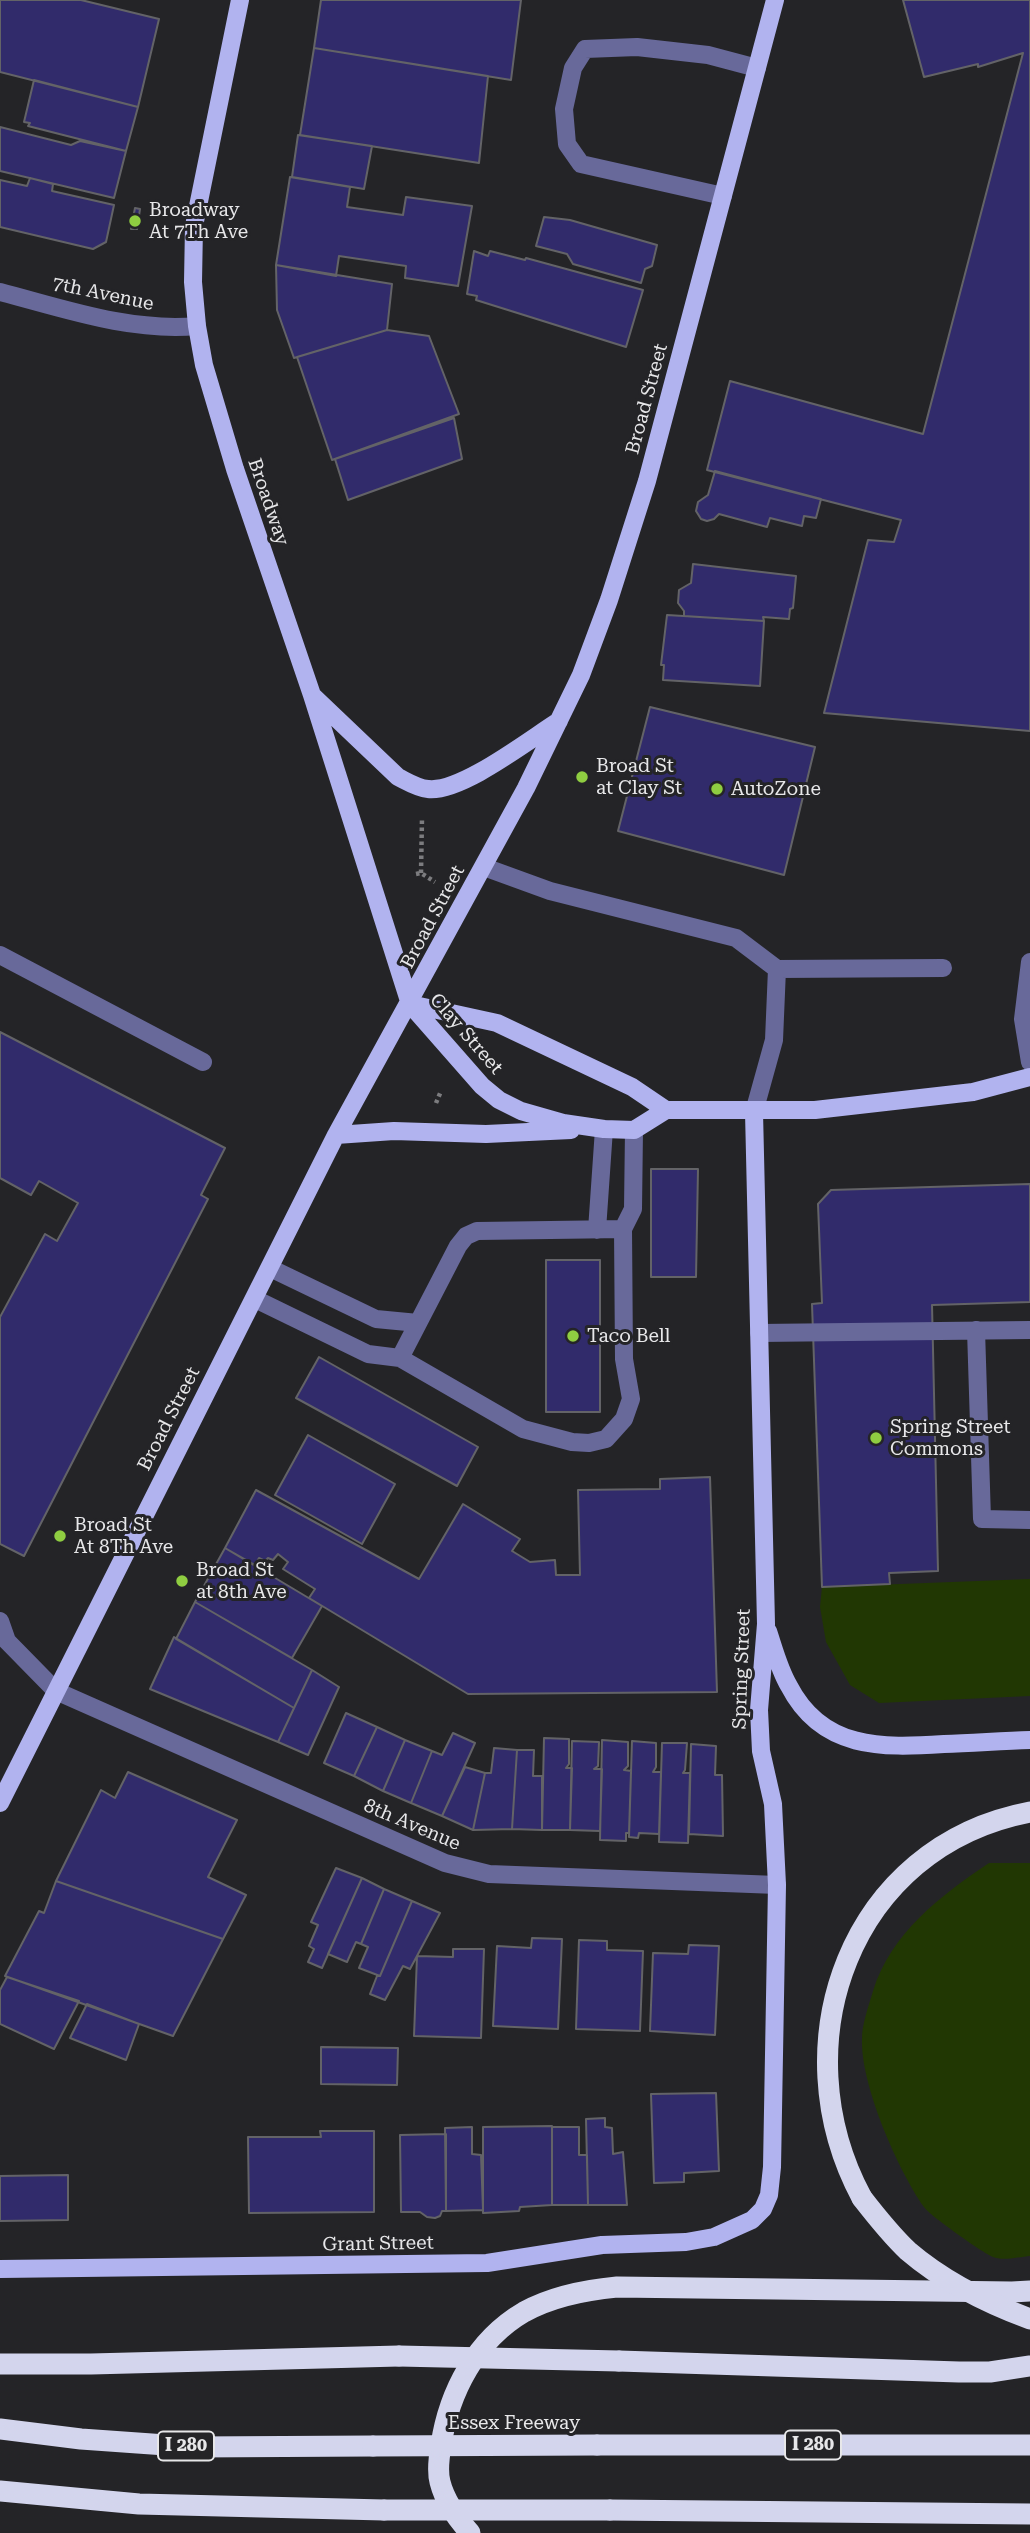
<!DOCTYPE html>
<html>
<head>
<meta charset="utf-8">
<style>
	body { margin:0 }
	canvas { display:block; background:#242427 }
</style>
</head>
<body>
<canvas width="1030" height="2533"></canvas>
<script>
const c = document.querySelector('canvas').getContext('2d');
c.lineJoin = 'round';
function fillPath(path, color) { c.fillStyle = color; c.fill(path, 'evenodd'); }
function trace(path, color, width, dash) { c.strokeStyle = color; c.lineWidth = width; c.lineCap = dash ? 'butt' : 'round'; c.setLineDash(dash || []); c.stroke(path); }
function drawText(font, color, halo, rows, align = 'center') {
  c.font = font + ' "Roboto Serif",serif'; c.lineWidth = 6; c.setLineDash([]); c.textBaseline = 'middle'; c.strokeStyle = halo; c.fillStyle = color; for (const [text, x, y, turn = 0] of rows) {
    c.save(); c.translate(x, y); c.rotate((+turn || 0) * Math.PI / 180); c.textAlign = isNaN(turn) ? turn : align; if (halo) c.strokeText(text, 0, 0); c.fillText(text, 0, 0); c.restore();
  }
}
fillPath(new Path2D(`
	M1030,1579v117l-151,7 -29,-18 -24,-43 -6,-35 2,-20z
	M989,1863h41v393c-10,1 -28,5 -37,1 -10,-4 -64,-42 -69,-50 -26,-37 -64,-123 -62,-169 0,-14 7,-33 11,-47 18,-58 67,-95 116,-128z`), '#213703');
const building = new Path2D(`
	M0,0h81l78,19 -21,88 -138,-35z
	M321,0h200l-10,80 -197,-32z
	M903,0h127v731l-206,-18 44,-173 26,2 7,-22 -194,-50 23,-89 193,53 100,-381 -45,14v-3l-54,13z
	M314,48l174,28 -9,87 -179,-28z
	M34,80l104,27 -12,44 -98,-25 2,-3 -6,-1z
	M0,127l71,18 9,-4 46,10 -12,47 -114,-27z
	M298,135l74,11 -8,43 -72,-12z
	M290,177l60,10 -3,20 56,8 3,-18 66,9 -14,80 -53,-8 1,-12 -67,-10 -3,20 -60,-11z
	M30,178l23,6 -1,7 62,14 -8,37 -13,7 -93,-22v-47l27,6z
	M135,208l5,1 -3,20h-6z
	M544,217l26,3 87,25 -5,21 -7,3 -4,14 -68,-19 -6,-10 -31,-8z
	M474,251l14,5 2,-5 35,9 1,-2 117,32 -17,57 -150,-47 1,-4 -10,-2z
	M276,265l116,19 -5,46 -93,28 -17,-48z
	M387,330l42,6 30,78 -127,46 -35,-103z
	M454,418l8,41 -114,41 -13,-41z
	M715,471l106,28 -5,19 -12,-2 -2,10 -32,-8 -3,9 -48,-13 -5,5 -7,2 -6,-2 -5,-8 2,-9 10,-7z
	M693,564l103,12 -3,32 -3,1 -1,10 -26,-2 1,4 -80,-5v-5l-6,-8 1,-13 12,-7z
	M667,615l97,6 -4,65 -97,-6 1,-15h-3z
	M650,707l165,40 -31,128 -166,-44z
	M0,1032l225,116 -24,47 7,4 -184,357 -24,-12v-227l45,-83 12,7 21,-38 -39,-22 -8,14 -31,-17z
	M651,1169h47l-2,108h-45z
	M1030,1184v118l-98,3 6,266 -49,2 1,11 -68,3 -10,-283 10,-1 -4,-99 13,-14z
	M546,1260h54v152h-54z
	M319,1357l159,90 -21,39 -161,-88z
	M308,1435l87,49 -33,60 -87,-49z
	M710,1477l7,215 -249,2 -159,-96 6,-9 -32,-20 5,-7 -10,-8 -5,6 -5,-2 -3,3 -6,-3 -4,7 -30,-17 31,-58 163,89 44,-75 57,35 -8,12 18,11 25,-2 1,15h24l-2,-85 82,-1v-10z
	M225,1548l97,58 -30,52 -97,-56z
	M195,1602l117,68 -18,38 -118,-69z
	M174,1637l120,71 -16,34 -128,-53z
	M312,1670l27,17 -31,68 -30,-13z
	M346,1713l31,14 -23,49 -30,-13z
	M377,1727l28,13 -22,51 -29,-15z
	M453,1733l22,10 -33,73 -31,-13 21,-52 10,4z
	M544,1738l25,1v25l-3,4h6l-2,62h-28z
	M405,1740l27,11 -21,52 -28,-12z
	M602,1740l26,2v24l-4,4 7,1 -2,62h-3v8l-26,-1z
	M572,1741l27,1 -1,24 -4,3h8l-2,62 -30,-1z
	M632,1741l24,2v24l-3,5h8l-2,62 -20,-1 -1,5 -9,-1z
	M662,1743h25l-2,27 -2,3h7l-2,70 -29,-1z
	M691,1744l25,2 -1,29h7l1,61 -34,-2z
	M494,1748l23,2 -5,79 -39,1 12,-57h6z
	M517,1750h17l-1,26h9v54l-30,-1z
	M465,1767l20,6 -12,57 -31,-14z
	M128,1772l109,48 -29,57 38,18 -23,44 -167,-58 45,-91 14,8z
	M336,1868l26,10 -40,90 -14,-6 6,-13 -5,-3 9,-21 -7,-3z
	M362,1878l22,11 -23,55 -5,-2 -9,20 -19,-8z
	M56,1881l167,58 -50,97 -168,-60 34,-65 5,2z
	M384,1889l28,12 -32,75 -21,-8 9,-21 -7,-3z
	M412,1901l28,12 -30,56 -7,-3 -18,34 -15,-6 7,-18h3z
	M532,1938l30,1 -4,90 -65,-3 4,-80 34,2z
	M579,1940l28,1v9l36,1 -3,80 -64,-2z
	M689,1945l30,1 -4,89 -65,-4 3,-78 35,1z
	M453,1949h31l-3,89 -67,-2 3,-80 36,1z
	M7,1977l72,24 -25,48 -54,-25v-34z
	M87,2004l52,20 -13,36 -56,-22z
	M321,2047l77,1 -1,37 -76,-1z
	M716,2093l3,78 -35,2v9l-30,1 -3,-89z
	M605,2118v9l7,1 1,26 10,-2 4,53h-39l-2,-86z
	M552,2126v79l-32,2 -1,4 -36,2v-86z
	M472,2127v27l9,1 2,55 -37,1 -1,-83z
	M552,2127h27v28h8l1,50h-36z
	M320,2131h54v81l-125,1 -1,-76h73z
	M446,2134v77h-4l-2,5 -5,2 -8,-1 -7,-5h-19l-1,-77z
	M68,2175v45l-68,1v-45z`);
fillPath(building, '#312b6b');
trace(building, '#636367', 2);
trace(new Path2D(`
	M421,873l1,-55
	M416,874l5,-1 14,9
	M436,1103l5,-12`), '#7c7c7f', 4.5, [3.5, 3.5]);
trace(new Path2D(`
	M723,196l-142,-32 -14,-20 -3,-35 9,-41 12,-19 52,-2 71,8 49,13
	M0,292c65,17 130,40 197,34
	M484,867l66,24 186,47 41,31 166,-1
	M0,955l203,107
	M1030,962l-7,57 7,43
	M754,1112l20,-72 3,-71
	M597,1230l7,-101
	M270,1268l106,51 42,4
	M255,1299l113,55 32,4 123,71 49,13 17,1 17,-4 18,-20 7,-20 -7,-40 -1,-130 10,-20 1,-79
	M976,1330l6,189 48,1
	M759,1333l271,-3
	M400,1358l58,-112 8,-10 11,-5 146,-2
	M0,1621l7,20 49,50 389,172 44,11 288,11`), '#68699a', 18);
trace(new Path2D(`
	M240,0l-46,226 -1,56 4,44 7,39 31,104 77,226 98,309 72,82 17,14 22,11 42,12 41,6 30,1 32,-20
	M314,697l84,80c10,5 19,11 30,12 33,4 102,-50 131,-68
	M410,1004l87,19 135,64 34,23h149l158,-18 57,-15
	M336,1135l58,-4 92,3 85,-4
	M768,1631c6,18 11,38 21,55 33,64 93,62 155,58 29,-1 57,-3 86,-4
	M0,1803l336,-668 190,-347 55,-113 28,-75 38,-119 128,-481
	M0,2269l487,-6 115,-18 84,-3 28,-5 38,-17 11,-11 6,-14 3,-28 5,-282 -4,-81 -12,-53 -2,-41 7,-86 -12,-512`), '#b1b3ef', 18);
trace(new Path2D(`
	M862,2198c-83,-154 -12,-352 168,-386
	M619,2361l340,11h31l40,-6
	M0,2364h91l308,-8
	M0,2429l81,10 113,8 179,-1
	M597,2445h433
	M0,2491l139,13 245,6
	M610,2510l420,4
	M470,2533c-13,-15 -25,-31 -30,-51 -3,-11 -1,-25 1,-37 8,-53 35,-105 83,-133 29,-16 61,-22 93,-25l395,5 18,-1`), '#d3d5ed', 21);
trace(new Path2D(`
	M862,2198c14,18 29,37 46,53 35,30 79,52 122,68
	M399,2356l220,5
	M373,2446l224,-1
	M384,2510h226`), '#d3d5ed', 21);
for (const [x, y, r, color] of [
	[135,221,7,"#8fcd41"],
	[582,777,7,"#8fcd41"],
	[717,789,7,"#8fcd41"],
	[573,1336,7,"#8fcd41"],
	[876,1438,7,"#8fcd41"],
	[60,1536,7,"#8fcd41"],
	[182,1581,7,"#8fcd41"]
]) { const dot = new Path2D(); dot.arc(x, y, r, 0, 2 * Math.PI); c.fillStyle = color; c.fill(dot); trace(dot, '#242427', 2.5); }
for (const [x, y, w] of [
	[813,2445,56],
	[186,2446,56]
]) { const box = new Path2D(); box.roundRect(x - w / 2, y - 14.5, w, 29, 5); c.fillStyle = '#242427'; c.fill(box); trace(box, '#e7e7e9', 2); }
drawText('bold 18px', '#e7e7e9', null, [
	["I 280",813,2445],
	["I 280",186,2446]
]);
drawText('19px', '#e7e7e9', '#242427', [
	["Broadway",149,210],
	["At 7Th Ave",149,232],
	["Broad St",596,766],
	["at Clay St",596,788],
	["AutoZone",731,789],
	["Taco Bell",587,1336],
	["Spring Street",890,1427],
	["Commons",890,1449],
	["Broad St",74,1525],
	["At 8Th Ave",74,1547],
	["Broad St",196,1570],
	["at 8th Ave",196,1592]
], 'left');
drawText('19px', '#e7e7e9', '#242427', [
	["7th Avenue",103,294,12],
	["Broad Street",647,399,-75],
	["Broadway",268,502,71],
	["Broad Street",433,917,-62],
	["Clay Street",466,1034,49],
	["Broad Street",169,1419,-63],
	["Spring Street",742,1669,-88],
	["8th Avenue",412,1825,23],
	["Grant Street",378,2244,-1],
	["Essex Freeway",514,2423]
]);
</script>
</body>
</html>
